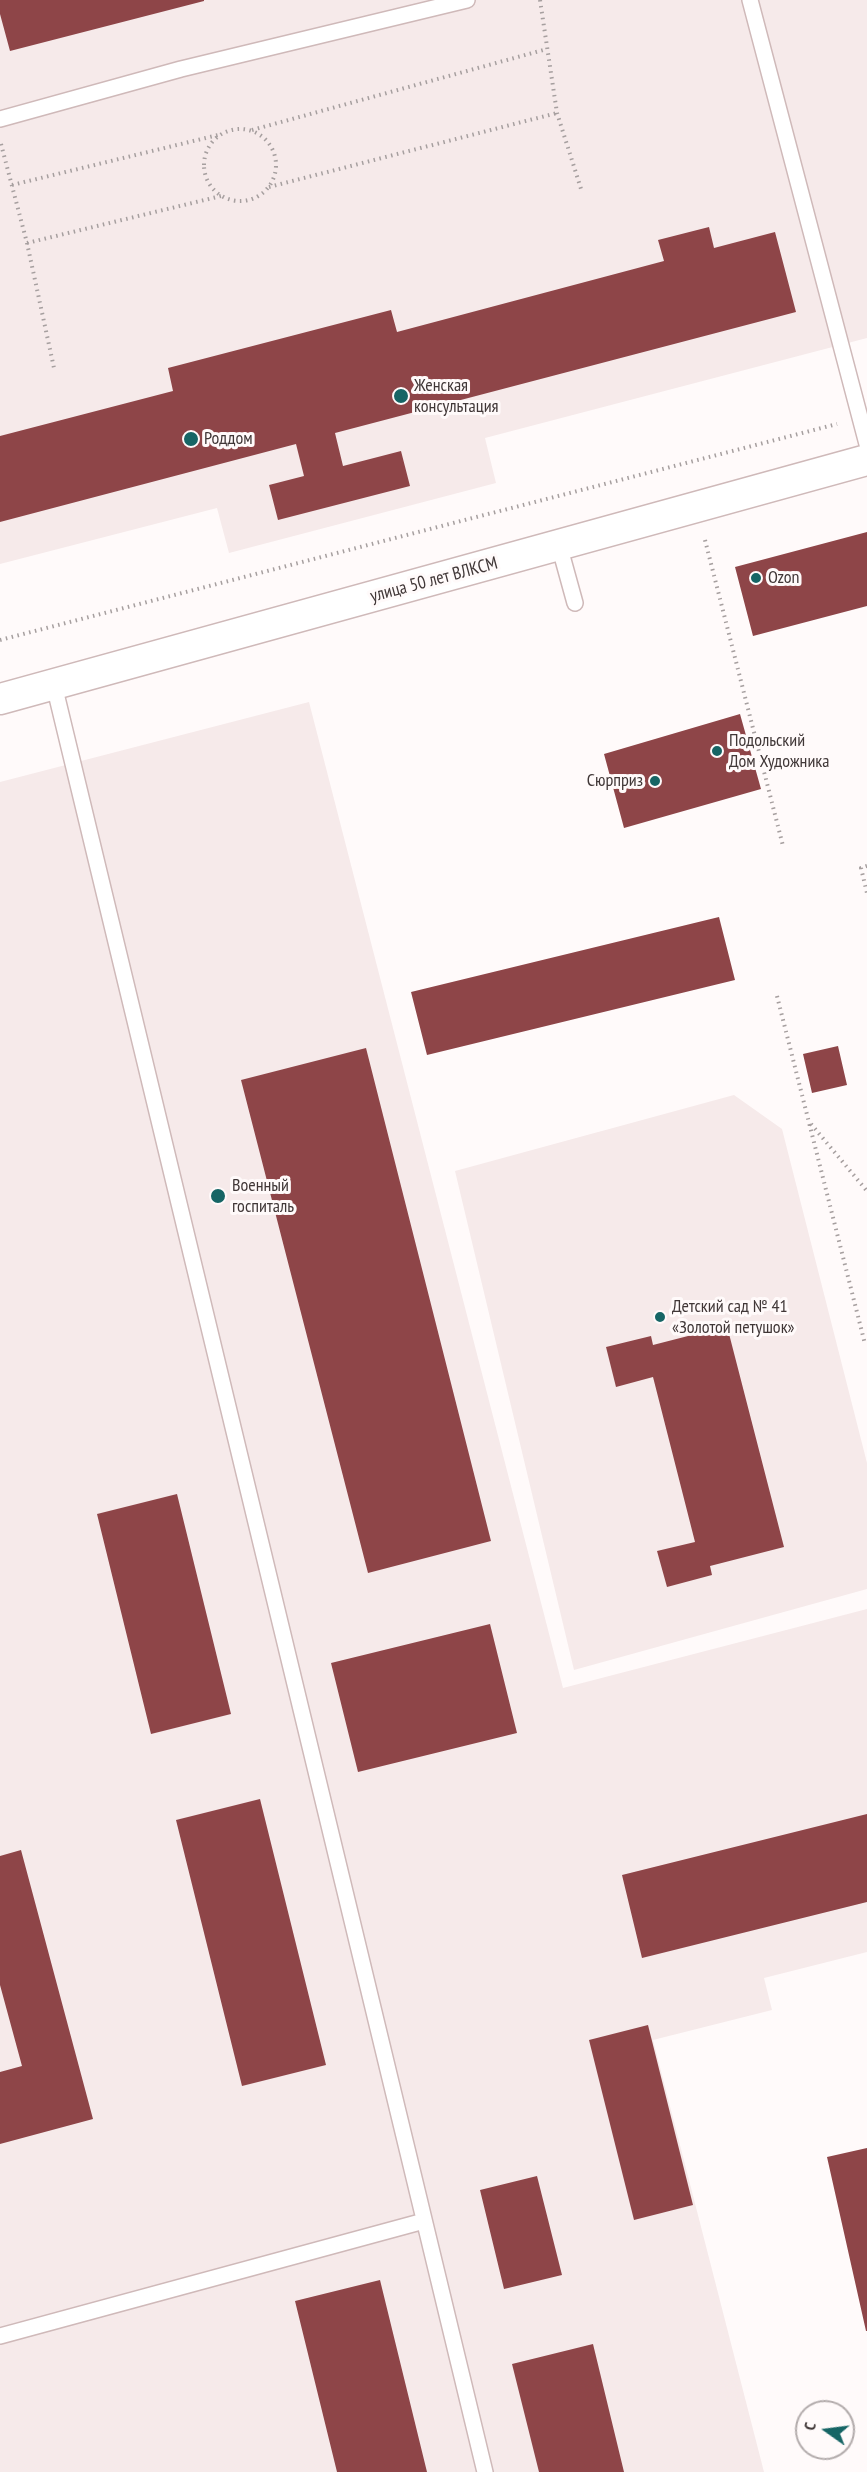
<!DOCTYPE html>
<html>
<head>
<meta charset="utf-8">
<style>
	body { margin:0 }
	#map { position:relative; width:867px; height:2472px; overflow:hidden; background:#fffafa; font-family:"PT Sans Narrow",sans-serif }
	canvas { display:block }
	.north { position:absolute; left:795px; top:2400px; width:60px; height:60px; box-sizing:border-box; background:#fffafa; border:2px solid #b3acac; border-radius:50%; rotate:284deg; font-size:16px; font-weight:700; line-height:24px; text-align:center; color:#403737 }
	.north::after { content:''; display:block; margin:auto; width:21px; height:27px; background:#166565; clip-path:polygon(50% 0,100% 100%,50% 72%,0 100%) }
</style>
</head>
<body>
<div id="map">
<canvas width="867" height="2472"></canvas>
<div class="north">С</div>
</div>
<script>
const c = document.querySelector('canvas').getContext('2d');
c.lineJoin = 'round';
function fillPath(path, color) { c.fillStyle = color; c.fill(path, 'evenodd'); }
function trace(path, color, width, dash) { c.strokeStyle = color; c.lineWidth = width; c.lineCap = dash ? 'butt' : 'round'; c.setLineDash(dash || []); c.stroke(path); }
function drawText(font, color, halo, rows, align = 'center') {
  c.font = font + ' "PT Sans Narrow",sans-serif'; c.lineWidth = 6; c.setLineDash([]); c.textBaseline = 'middle'; c.strokeStyle = halo; c.fillStyle = color; for (const [text, x, y, turn = 0] of rows) {
    c.save(); c.translate(x, y); c.rotate((+turn || 0) * Math.PI / 180); c.textAlign = isNaN(turn) ? turn : align; if (halo) c.strokeText(text, 0, 0); c.fillText(text, 0, 0); c.restore();
  }
}
fillPath(new Path2D(`
	M0,0h867v338l-382,100 11,45 -267,70 -12,-45 -217,56z
	M309,702l254,986 304,-79v343l-103,26 8,32 -119,30 111,432h-764v-1690z
	M734,1095l48,34 85,334v126l-293,81 -119,-499z`), '#f6eaea');
fillPath(new Path2D(`
	M0,0h204v1l-194,50 -10,-37z
	M709,227l5,21 61,-16 21,80 -461,121 8,33 58,-15 9,35 -132,34 -9,-35 35,-9 -8,-32 -296,78v-86l173,-45 -5,-23 223,-58 6,22 267,-71 -6,-21z
	M867,532v74l-114,30 -18,-69z
	M740,714l21,75 -137,39 -20,-74z
	M719,917l16,63 -308,75 -16,-63z
	M838,1046l9,39 -35,8 -9,-39z
	M366,1048l125,493 -123,32 -127,-493z
	M727,1326l57,221 -74,19 2,9 -45,12 -10,-36 38,-9 -42,-165 -37,10 -10,-40 45,-11 2,9z
	M177,1494l54,220 -80,20 -54,-220z
	M490,1624l27,109 -159,39 -27,-109z
	M260,1799l66,266 -84,21 -66,-266z
	M867,1814v88l-225,56 -20,-83z
	M21,1850l72,269 -93,25v-72l22,-6 -22,-81v-129z
	M648,2025l45,180 -59,15 -45,-180z
	M867,2148v183h-1l-39,-174z
	M537,2176l25,99 -58,14 -24,-99z
	M380,2280l47,192h-90l-42,-171z
	M593,2344l31,128h-85l-27,-108z`), '#8e4548');
const lane = new Path2D(`
	M750,0l117,444
	M0,119l181,-50 286,-69
	M559,545l16,58
	M54,685l431,1787
	M0,2336l424,-115`);
const street = new Path2D(`
	M0,699l867,-239`);
trace(lane, '#cfb9b9', 18);
trace(street, '#cfb9b9', 33);
trace(new Path2D(`
	M540,0l17,113 25,79
	M204 165a36 36 0 1 1 72 0a36 36 0 1 1-72 0Z
	M252,130l295,-81
	M1,144l26,99 27,125
	M12,185l206,-50
	M269,187l288,-74
	M27,243l194,-47
	M705,540l78,306
	M0,640l837,-216
	M867,866l-6,2 6,25
	M777,996l88,348
	M811,1124l56,67`), '#a69f9f', 4, [1.5, 4.5]);
trace(lane, '#fff', 15);
trace(street, '#fff', 30);
for (const [x, y, r, color] of [
	[401,396,8,"#166565"],
	[191,439,8,"#166565"],
	[756,578,6,"#166565"],
	[717,751,6,"#166565"],
	[655,781,6,"#166565"],
	[218,1196,8,"#166565"],
	[660,1317,6,"#166565"]
]) { const dot = new Path2D(); dot.arc(x, y, r, 0, 2 * Math.PI); c.fillStyle = color; c.fill(dot); trace(dot, '#fffafa', 2); }
drawText('18px', '#403737', '#fffafa', [
	["Женская",414,386],
	["консультация",414,407],
	["Роддом",204,439],
	["Ozon",768,578],
	["Подольский",729,741],
	["Дом Художника",729,762],
	["Сюрприз",643,781,"right"],
	["Военный",232,1186],
	["госпиталь",232,1207],
	["Детский сад № 41",672,1307],
	["«Золотой петушок»",672,1328]
], 'left');
drawText('18px', '#403737', '#fffafa', [
	["улица 50 лет ВЛКСМ",434,580,-15]
]);
</script>
</body>
</html>
